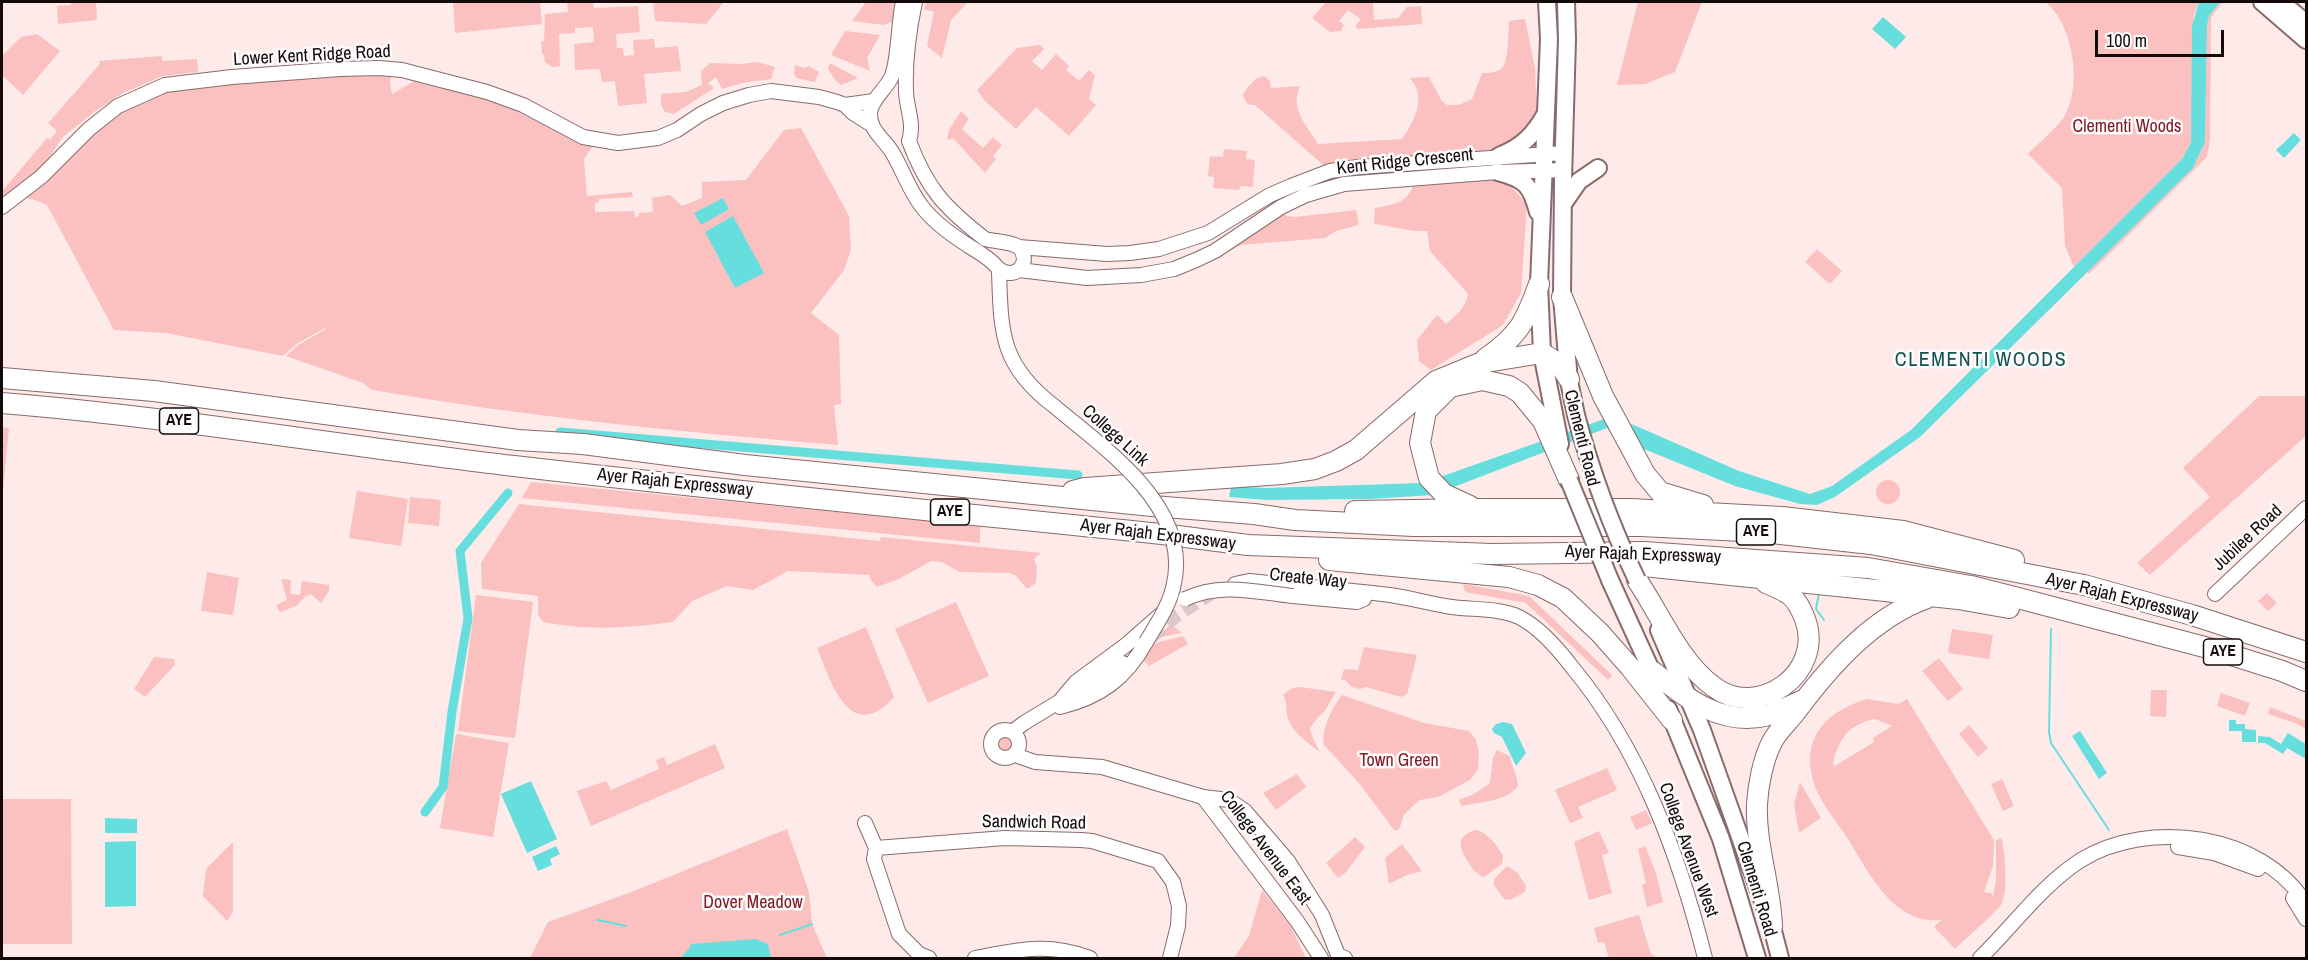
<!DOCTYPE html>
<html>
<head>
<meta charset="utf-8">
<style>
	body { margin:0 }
	#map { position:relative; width:2308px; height:960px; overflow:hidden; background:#feeae9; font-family:"Archivo Narrow",sans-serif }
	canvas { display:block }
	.frame { position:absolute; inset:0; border:3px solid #140a0a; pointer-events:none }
	.scale { position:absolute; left:2095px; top:30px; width:129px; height:27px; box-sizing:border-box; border:3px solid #140a0a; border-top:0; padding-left:8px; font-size:18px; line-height:21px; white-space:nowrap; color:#140a0a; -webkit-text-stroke:4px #fcfcfc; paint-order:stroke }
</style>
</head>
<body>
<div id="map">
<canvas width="2308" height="960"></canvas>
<div class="frame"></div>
<div class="scale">100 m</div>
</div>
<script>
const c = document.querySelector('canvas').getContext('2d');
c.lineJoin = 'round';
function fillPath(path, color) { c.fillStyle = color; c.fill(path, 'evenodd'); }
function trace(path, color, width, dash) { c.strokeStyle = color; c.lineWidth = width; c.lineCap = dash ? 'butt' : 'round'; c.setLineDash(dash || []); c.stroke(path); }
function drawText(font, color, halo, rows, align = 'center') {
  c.font = font + ' "Archivo Narrow",sans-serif'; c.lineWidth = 5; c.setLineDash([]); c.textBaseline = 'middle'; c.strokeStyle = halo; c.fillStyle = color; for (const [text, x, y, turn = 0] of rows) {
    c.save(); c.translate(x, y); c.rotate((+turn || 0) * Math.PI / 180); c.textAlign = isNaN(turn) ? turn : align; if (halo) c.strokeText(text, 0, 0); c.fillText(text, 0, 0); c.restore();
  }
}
fillPath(new Path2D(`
	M71,2h25l1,18 -39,4 -1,-18 14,-1z
	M453,2h87l2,22 -87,9z
	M567,2h26l1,6 44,-2 2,26 -24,2 1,14h6l1,8 10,-1 -1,-15 21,-1 1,9 23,-2 3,25 -37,3 3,29 -29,3 -3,-25 -13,1 -2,-13 -25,1 -1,-26 20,-2 -1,-15 -18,1v5l-16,1 1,32 -8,1 -7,-5 -1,-7 -2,-1 -1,-12 3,-1 1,-27 23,-2z
	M653,2h71l-18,22 -51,-3z
	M866,2h32l-5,19 -9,4 -32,-4z
	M926,2h42l-17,18 -9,38 -15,-12 7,-34 -10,-3z
	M1326,2h47l1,18 24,-2 9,-11 14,-1 1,18 -65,5 -1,-4 5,-6 -13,-9 -9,11 5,4 -3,6 -11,1 -18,-14z
	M1638,2h64l-27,70 -30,12 -28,1z
	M2045,2h154l-5,13 -3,128 -9,16 -108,108 -9,-21 -3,-58 -34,-34c11,-12 27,-24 36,-37 19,-30 9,-95 -19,-115z
	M2220,2h3l-12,15 -1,122 -3,18 -118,117 -2,-2 106,-104 12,-26 2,-115 2,-11z
	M1525,19l10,49 2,47 -25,35 -182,21 -75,-66c-8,0 -10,-2 -12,-11 6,-8 11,-16 21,-18l6,5 1,7 29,-2c-11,24 8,40 18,58l84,-5c13,-19 25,-41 8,-61l19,-1 13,24 5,4h12l13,-6 10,-26c6,0 14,0 19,-4 8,-6 7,-38 8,-48z
	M845,31l35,4 -13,23 3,13 -39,-16z
	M37,34l23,17 -37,44 -21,-20v-19l19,-19z
	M1040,45l4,4 -12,12 10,9 14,-16 13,12 -3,4 13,11 10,-11 6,5 -6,24 7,6 -27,31 -33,-29 -20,22 -31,-28 -8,-11 40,-42z
	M162,56v5l35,-2 1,13 -35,4 -40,17 -29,19 -31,25 -17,25 -31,33 74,-66 76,-44 228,-16 -3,13 2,12 31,-18 38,8 136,56 -13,19 3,37 45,-4 1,5 -34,2v3l-4,1v9l39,-1 1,6 4,-1v-3l14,-1 -1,-14 18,-3 12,11 20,-8v-16l44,-2 38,-50 17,-2 48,88 2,34 -7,20 -33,43 28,22 2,69 -7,1 4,40c-156,-13 -312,-28 -466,-55l-9,-7 -77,-27 12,-11 28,-16 -1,-1 -27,15 -15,13 -117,-23 -52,-3 -67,-125c-18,-9 -27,-9 -45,-2v-12l45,-53 3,2 7,-9 -9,-8 52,-59 -1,-3z
	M758,62l17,5 -4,12 -29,4 -20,6 -6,-12 -8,6 6,5 -40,26 -9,-2 -4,-7v-11l25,-2 16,-7 -1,-14 9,-8 31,1z
	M830,63l28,15 -17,7 -5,-4 -8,-12z
	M795,65l9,3 5,-2 10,6 -4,10 -19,-4 -2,-5z
	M961,111l8,8 -7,10 21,19 10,-11 9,8 -9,11 3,3 -11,14 -32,-35 -6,2 2,-10z
	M1224,149l23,2 -1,8 9,1 -2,27 -13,-1 -1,4 -26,-2 1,-11 -6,-1 2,-20 13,1z
	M1498,172l29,32 -6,89 -18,32 -72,45 -12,-9 -2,-21 20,-25 9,9c10,-9 20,-16 22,-30l-38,-43 -3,-20c-18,1 -34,-5 -53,-7l1,-16c24,-4 34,-6 41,-30z
	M1356,210l3,15 -23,6 -11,7 -84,7 -23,12 65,-45 4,4 8,1z
	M1817,249l25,22 -12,13 -25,-22z
	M2259,396h47v40l-156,139 -13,-12 73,-66 -27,-29z
	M2,427l7,1 -7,72z
	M1876 492a12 12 0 1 1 24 0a12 12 0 1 1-24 0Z
	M531,482l449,44v17l-458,-45z
	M357,491l51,8 -7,47 -52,-8z
	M410,497l31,3 -2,26 -31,-3z
	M519,504l361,37 1,-4 160,16 -7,6 3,9 -1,15 -9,6 -11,-13 -6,-3 -50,-1 -18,-10 -11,-1 -32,18 -22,8 -7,-8v-4l-82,-4 -35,19 -26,-4 -35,15 -19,21c-47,6 -83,9 -130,0l-5,-7v-19l-56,-7 -1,-26z
	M207,572l32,6 -6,37 -32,-4z
	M281,579l10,1 -1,14 10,1 2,-14 27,4v6l-8,12 -10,-9 -6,3 -9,9 -16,6 -4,-7 11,-5z
	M1463,584l66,12 83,79 -4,5 -82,-77 -61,-11z
	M2267,593l10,10 -9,8 -10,-10z
	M476,595l57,7 -18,136 -57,-7z
	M956,602l33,74 -61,27 -33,-74z
	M1171,624l11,9 -26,5z
	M866,627l28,70c-44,49 -63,-15 -77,-49z
	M1952,629l41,6 -4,24 -41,-6z
	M1183,636l5,8 -39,22 -6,-6 12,-17z
	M1364,647l53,8 -10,39 -6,3 -35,-10 -6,2 -8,-2 -7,-7h-4l3,-11 14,1z
	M154,657l20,2 1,6 -30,32 -11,-8z
	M1939,658l24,31 -15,12 -26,-30z
	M1300,687l36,5 -12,20 -6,5 -8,11 3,11 7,13c-13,-10 -29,-20 -33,-37 -1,-7 0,-13 -4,-20l7,-6z
	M2151,690h16l-1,27 -16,-1z
	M2221,693l29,10 -5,13 -28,-10z
	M1342,695l82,28 45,8 7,9 3,12 -1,17 -8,11 -32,17 -18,3 -5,4 -11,11 -5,15h-5l-35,-47 -35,-38c-3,-15 8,-38 18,-50z
	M1867,699l31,5 9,-5 87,141 -1,26 -9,26 7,1 2,3 3,-15v-41l6,-2c2,16 7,50 0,65 -4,8 -38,37 -47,46l-21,-22 7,-7c-49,5 -73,-50 -95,-84 -12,-18 -30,-39 -34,-60 -9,-43 17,-65 55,-77zM1875,719l17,7 -19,12 1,4 -39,24 -2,-3c6,-25 16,-39 42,-44z
	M2270,707l36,14v8l-9,-5 -29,-10z
	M1969,725l19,23 -10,9 -19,-23z
	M456,734l53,9 -16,94 -53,-9z
	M995 744a10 10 0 1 1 20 0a10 10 0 1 1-20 0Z
	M715,744l10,24 -134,58 -14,-35 29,-10 5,9 48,-21 -3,-9 8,-3 3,8z
	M1497,750l13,6c2,11 7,18 8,30 -12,16 -38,16 -57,20l-2,-6 15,-6 16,-11 3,-25z
	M1607,768l10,22 -39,17 5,11 -13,5 -15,-33z
	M1297,774l9,13 -30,23 -13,-17z
	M2002,779l12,27 -11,5 -12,-27z
	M1800,782l21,36 -22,15 -5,-29z
	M2,799h69l1,145h-70z
	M1646,810l6,13 -16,7 -6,-13z
	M787,829l22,63 3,32 15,34h-297l18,-36 81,-29z
	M1475,830c13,2 22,15 28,26l-1,8 -18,13c-9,-3 -12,-9 -17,-17 -9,-15 -10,-23 8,-30z
	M1599,831l10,22 -7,2 10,38 -23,7 -15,-58z
	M1355,837l10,10 -19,25 -8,6 -12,-15z
	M233,842v70l-6,9 -24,-25 3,-27z
	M1402,844l20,27 -15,4 -18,9 -4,-26z
	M1645,846l11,27 7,29 -16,5 -5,-22 4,-2 -8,-34z
	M1507,866l10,6 9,14 -1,6 -15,8 -6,-1 -10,-14v-6z
	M1262,890l28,35 16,33h-72l15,-22z
	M1639,915l12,39 3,1 1,3h-46l-5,-16 -6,1 -4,-15z`), '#fbc1c0');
fillPath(new Path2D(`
	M2199,2h21l-11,14 -2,10 -2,116 -12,26 -273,269 -85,60 -18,8 -17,-1 -65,-18 -101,-41 -27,-17 -174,67 -63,4 -104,1 -37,-3 2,-11 34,2 158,-5 184,-65 27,7 105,46 71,23 22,-8 79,-56 271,-271 9,-16 1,-117z
	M1883,17l23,20 -11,12 -23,-20z
	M2294,133l7,7 -17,18 -8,-8z
	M723,198l6,11 -28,16 -7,-12z
	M733,216l31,57 -29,15 -30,-56z
	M2229,720h7v4h9v5l11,1v12h-14v-11h-13z
	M1503,722l9,2 14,29 -10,13 -14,-29 -8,-4 -2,-4 4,-5z
	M2080,731l27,42 -8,6 -27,-43z
	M2288,733l18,11v15l-19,-11 -4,6 -18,-11h-7v-7l12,1 11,7z
	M531,781l26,58 -30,14 -26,-59z
	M105,818l32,1v14h-32z
	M136,841v65l-31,1v-65z
	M556,846l4,8 -10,5 2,6 -14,6 -6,-14z
	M756,939l12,5 3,14h-89v-2l7,-7 2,-5z`), '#67dede');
trace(new Path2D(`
	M1819,593l-3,16 8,11
	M2051,629l-2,103 2,11 58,87
	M598,920l28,6
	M780,935l32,-11`), '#67dede', 2);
trace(new Path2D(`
	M560,432l518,43
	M425,812l18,-25 9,-75 16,-94 -8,-67 48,-58`), '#67dede', 9);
trace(new Path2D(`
	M1151,637l26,-22 34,-22`), '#dbc8c8', 14, [14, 7]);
const minor = new Path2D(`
	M903,2c-5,20 -4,60 -12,76 -6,12 -20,22 -21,35 -1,17 14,26 22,39 11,18 17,39 31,56 12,15 30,28 46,38 9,6 19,11 26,19 16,19 39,0 24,-18
	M915,2c-6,28 -10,59 -9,88 0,18 9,33 3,51 18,48 36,67 76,98 11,3 24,2 34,8l88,7 23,-1 29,-4 49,-16 62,-38 21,-9 39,-15 28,-4 206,-14
	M845,105l29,-4
	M2,207l39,-30 48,-48 29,-23 47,-21 67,-8 108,-8 39,-1 23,2 85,22 36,13 60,32 35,6 40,-5 19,-8 24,-16 22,-11 26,-8 22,-4 48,6 18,5 8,3 8,8 19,12
	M1019,270l68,8 54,-3 33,-6 22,-9 19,-9 66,-44 25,-12 38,-11 154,-12 66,-2
	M999,271c2,61 1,94 55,135
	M1235,584l14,-3c47,5 94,8 141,14 21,3 41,9 62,12 21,3 48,1 67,10 20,10 40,33 53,50 69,83 107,188 133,291
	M2215,594l91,-86
	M1293,596l64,6 7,-3
	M1059,702l17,-20 50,-37 34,-30
	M1060,707c41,-10 66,-29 86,-65
	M991 744a14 14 0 1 1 28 0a14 14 0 1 1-28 0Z
	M1012,732l12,-9 99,-60
	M1015,755l20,7 67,5 101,30 26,3 16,11 43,50 34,54 16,40 7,3
	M1203,797l94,124 24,37
	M865,823l11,25
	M2178,847l36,6 44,16
	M876,848l129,-10 76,2 11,1 66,20 15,21 6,24 -1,20 -8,32
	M876,848l-2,11 25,75 20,20 10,4
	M2293,898l13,21
	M975,958c43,-8 72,-16 115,0
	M1980,958c33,-32 62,-73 101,-98 68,-42 182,-26 225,44`);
const major = new Path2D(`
	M1547,2l2,37 -10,245 3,69 18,91
	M1566,2l1,37 -4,141 -1,117 7,84 7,34
	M2262,2l44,38
	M2281,2l25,21
	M1499,156c23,-9 35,-21 47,-43
	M1498,172c27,7 33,13 40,40
	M1563,204l16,-23 19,-13
	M1610,580l47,103
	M1659,630l43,100 70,197 8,31
	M1668,709l53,130 36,119`);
const highway = new Path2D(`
	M1562,297l41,99 42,78 15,18 43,13
	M1485,359c34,-24 40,-36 54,-75
	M2,378l152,13 364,49 65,4 162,21 407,41 102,8 41,6 118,6h228l122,6 108,12 213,41 108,30 114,37
	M2,403c171,14 341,43 512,63 215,25 432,46 648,68l86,11 244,9 152,-2 224,16 103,18 47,12 194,51 70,22 24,10
	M1073,491l12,-3 197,-14 33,-5 21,-8 20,-11 80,-69 44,-18 62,-10 17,11 10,15
	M1470,506l-26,-12 -15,-16 -9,-35 6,-32 24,-24 32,-7 27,6 11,7 23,28 26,59
	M1355,511l120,-2h156l151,8 121,14 111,29
	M1329,560l180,17 29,8 25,13 37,35 30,34 42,53
	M1634,565l242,25 82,9 51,9
	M1637,580c23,34 43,83 77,107 44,33 111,-14 91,-68 -4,-10 -9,-21 -18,-26 -6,-4 -14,-7 -21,-10
	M1652,671c33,26 70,57 117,44 11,-4 23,-10 34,-15
	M1772,927c-1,-40 -17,-84 -15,-123 1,-18 6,-45 15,-62 6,-12 17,-21 25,-32 34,-45 76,-93 130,-112`);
trace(minor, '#886b6b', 16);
trace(major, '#886b6b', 20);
trace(highway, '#886b6b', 22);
trace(minor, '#fff', 14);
trace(major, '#fff', 16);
trace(highway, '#fff', 20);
const minorBridge = new Path2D(`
	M1054,406c52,44 140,102 119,182 -5,20 -17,37 -27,54
	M1185,599c35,-17 71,-7 108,-3`);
const majorBridge = new Path2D(`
	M1576,415c15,57 35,111 61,165
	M1569,480l41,100`);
trace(minorBridge, '#886b6b', 16, []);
trace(majorBridge, '#886b6b', 20, []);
trace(minorBridge, '#fff', 14);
trace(majorBridge, '#fff', 16);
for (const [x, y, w] of [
	[179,421,39],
	[950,512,39],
	[1756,532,39],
	[2223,652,39]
]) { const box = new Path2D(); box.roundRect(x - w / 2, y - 13, w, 26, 4.5); c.fillStyle = '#fcfcfc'; c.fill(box); trace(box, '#140a0a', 1.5); }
drawText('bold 16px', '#140a0a', null, [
	["AYE",179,421],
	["AYE",950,512],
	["AYE",1756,532],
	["AYE",2223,652]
]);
drawText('18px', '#140a0a', '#fcfcfc', [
	["Lower Kent Ridge Road",312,56,-3],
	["Kent Ridge Crescent",1405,162,-6],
	["College Link",1115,436,42],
	["Clementi Road",1581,438,76],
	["Ayer Rajah Expressway",675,483,6],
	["Ayer Rajah Expressway",1158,535,7],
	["Jubilee Road",2248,538,-43],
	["Ayer Rajah Expressway",1643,555,2],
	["Create Way",1308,579,6],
	["Ayer Rajah Expressway",2122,598,14],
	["Sandwich Road",1034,823,1],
	["College Avenue East",1265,848,53],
	["College Avenue West",1688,850,70],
	["Clementi Road",1756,889,73]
]);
drawText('18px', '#811b27', '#fcfcfc', [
	["Clementi Woods",2127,127],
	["Town Green",1399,761],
	["Dover Meadow",753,903]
]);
c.letterSpacing = '1.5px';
drawText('20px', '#125050', '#fcfcfc', [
	["CLEMENTI WOODS",1981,361]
]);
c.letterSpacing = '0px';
</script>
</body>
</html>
